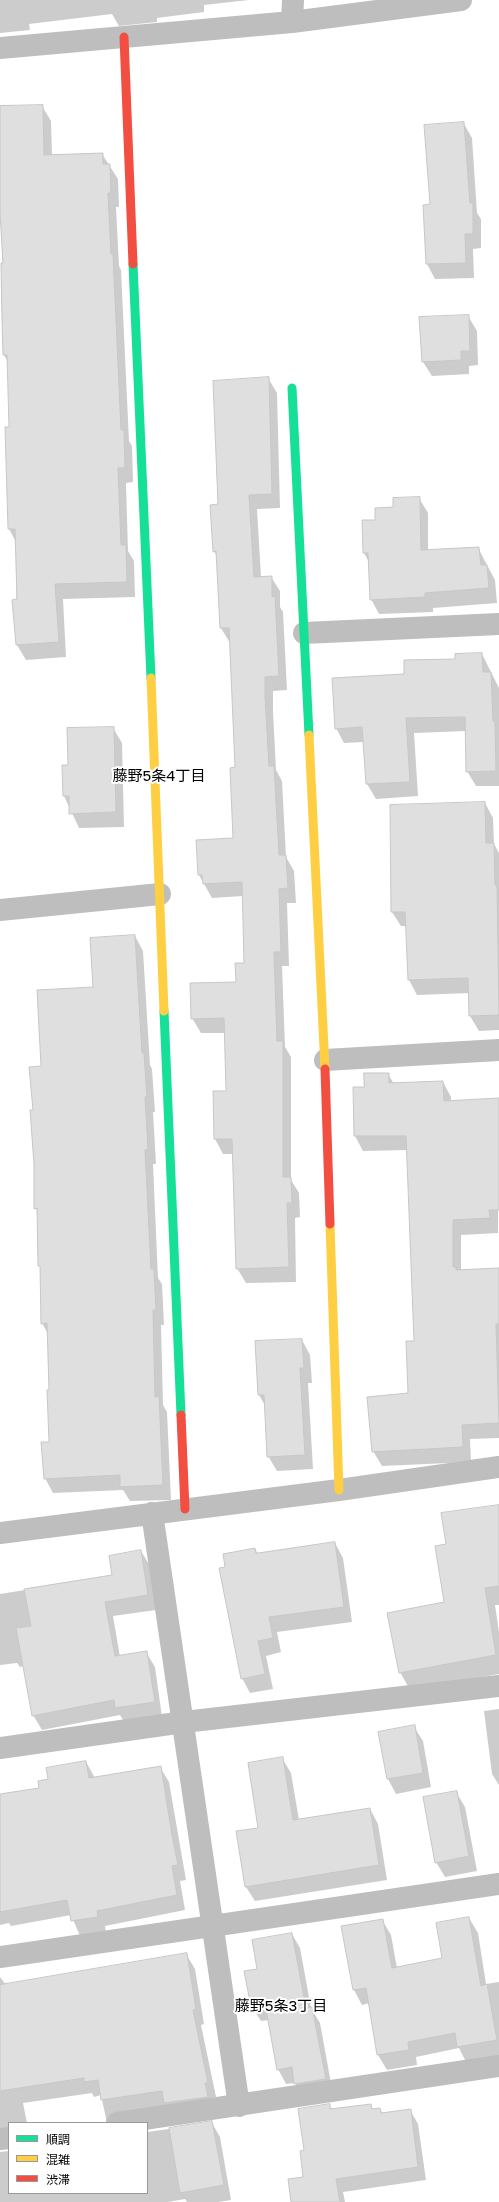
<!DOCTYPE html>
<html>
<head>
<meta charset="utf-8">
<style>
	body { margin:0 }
	#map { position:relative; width:499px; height:2202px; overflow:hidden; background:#fff; font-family:"Golos Text","Noto Sans JP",sans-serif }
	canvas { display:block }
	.legend { position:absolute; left:8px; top:2122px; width:140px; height:72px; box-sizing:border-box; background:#fff; border:1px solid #999; margin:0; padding:5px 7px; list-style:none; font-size:12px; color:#000 }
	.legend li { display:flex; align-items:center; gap:8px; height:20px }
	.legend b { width:20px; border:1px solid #999 }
</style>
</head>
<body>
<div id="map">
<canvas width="499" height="2202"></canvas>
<ul class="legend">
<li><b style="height:5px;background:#16e098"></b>順調</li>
<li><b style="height:5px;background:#ffcf43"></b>混雑</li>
<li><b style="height:5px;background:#f24e42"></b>渋滞</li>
</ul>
</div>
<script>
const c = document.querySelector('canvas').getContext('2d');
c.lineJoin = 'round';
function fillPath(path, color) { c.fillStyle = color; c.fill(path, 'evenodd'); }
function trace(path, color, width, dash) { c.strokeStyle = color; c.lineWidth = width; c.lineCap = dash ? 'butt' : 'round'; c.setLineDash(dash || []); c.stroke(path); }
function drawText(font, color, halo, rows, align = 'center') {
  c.font = font + ' "Golos Text","Noto Sans JP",sans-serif'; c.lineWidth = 4; c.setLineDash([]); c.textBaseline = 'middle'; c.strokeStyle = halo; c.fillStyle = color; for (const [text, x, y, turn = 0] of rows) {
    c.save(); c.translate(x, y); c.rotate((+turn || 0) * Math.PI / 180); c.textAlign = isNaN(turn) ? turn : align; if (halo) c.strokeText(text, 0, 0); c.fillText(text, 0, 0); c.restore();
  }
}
fillPath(new Path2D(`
	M0,0h249l-45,5v7l-47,6v4l-38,4 -7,-12 -83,10 1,6 -30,3z
	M42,106l9,15 1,35 50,-2 16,25 1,28h-3l3,59 2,4 8,171 3,5 1,36 -7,1 2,68 6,10 1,36 -72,2 3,58 -40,3 -9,-15 -1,-103 -7,-13 -3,-101h4l-2,-66 -4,-7 -4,-248z
	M464,124l8,14 5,75 4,6v29l-8,1 1,29 -39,1 -8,-15 -2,-58 6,-1z
	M468,316l9,15 1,34 -9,1v8l-37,2 -9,-14z
	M268,378l9,15 3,115 -23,1 4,68h10l9,14v16l3,5 4,78 -14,1v21l3,58 6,11 4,76 8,14 2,32h-9l2,63h-7l3,81 6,10v123l8,13 1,24 -5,1 1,64 -50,1 -9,-15 -3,-114h-11l-8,-15 -1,-47h13l-1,-59h-25l-9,-15 45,-35 8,-19 -2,-68 -31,2 -13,-23 35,-36 2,-71 -6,-125 -9,-15 -4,-72 -3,-5 5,-46z
	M419,498l9,15v38l50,-3 17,32 2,23 -64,5v4l-54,2 -8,-15 -2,-37 -5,-9 -1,-32h13l18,-13z
	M482,654l17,34v98h-23l-9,-15 -1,-40 -52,2 4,63 -42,3 -9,-15 -3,-42 -20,1 -8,-15 69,-53z
	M113,728l9,15 2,84 -45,1 -15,-32 -1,-30h6z
	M485,803l8,15 1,26 5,9v177l-20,1 -9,-15v-23l-53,2 -8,-15 -2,-54h-6l-9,-14z
	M135,936l8,15 7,114 2,4 3,43h-2l3,52h-3l5,114 4,6 2,41h-3l2,80 4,7 4,88 -41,1 -7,-11 -70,3 -8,-15 5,-36 -2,-108 -6,-11 -4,-111 -3,-4 -1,-97 8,-44 52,-79z
	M388,1074l6,10 49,-2 8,15v4l48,-1 -1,133 -37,2v36l38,-2v169l-29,1 1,23 -89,4 -9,-15 36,-57 6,-52 -7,-192 -45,1 -8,-15 10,-48z
	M302,1340l8,15 2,28h-4l5,86 -36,2 -9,-15 -2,-49 -7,-12z
	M499,1506v99h-4l4,27v42l-89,16 -10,-18 45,-70 2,-57z
	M335,1543l8,15 9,64 -75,10 4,20 -15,4 7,33 -23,4 -8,-15 -16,-111 29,-18 3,5z
	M141,1551l9,15 6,44 -43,6 7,41 26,-5 9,15 7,50 -37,6 -5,-8 -78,15 -9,-15 -9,-49 -4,1 -3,-4 -17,2v-71l113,-18z
	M499,1709v76l-7,-11 -8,-63z
	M414,1727l9,14 8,46 -35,7 -8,-15z
	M282,1758l9,15 8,47 71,-11 8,15 9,56 -132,21 -9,-14 13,-59z
	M86,1762l9,16 65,-11 9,15 17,98 -6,1 5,29 -80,16 1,6 -26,4 -9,-21 -60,11 -2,-3 -9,2v-129l40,-8 9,-8z
	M456,1792l9,15 12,64 -32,6 -9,-15z
	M469,1918l9,15 8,51 13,-2v74l-33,6 -7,-14 -43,9 1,8 -30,5 -9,-15 -8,-52 -8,2 -8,-15 28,-70 9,15 6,33 46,-9z
	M292,1934l8,14 11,60 9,15 13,71 -29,4 -9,-15 -9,1 -8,-15 -9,-49 -8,1 -9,-14z
	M186,1954l9,15 9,55 -3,1 15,72 -109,26 -6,-28 -7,2 -2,-4 -69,10 4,20h-18v19l-9,-4v-161l6,8z
	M329,2105l3,5 38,-5 3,5 7,-1 3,5 27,-4 8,14 8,56 -83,12 2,10h-53l12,-24 1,-27z
	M212,2123l8,14 11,63 -13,2h-31l-2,-3 -17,3h-168v-50l9,-1v42h138v-61z`), '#0003');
const building = new Path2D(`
	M43,105l1,50 59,-2v11h7l1,29h-3l3,61h2l8,176h3l1,38h-7l3,77h5l1,37 -72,2 4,58 -43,3 -4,-45 5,-1 -2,-70h-7l-3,-102h4l-2,-72h-4l-1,-34 -1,-58h2l-3,-50v-107z
	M464,122l6,81h3v31h-8l1,29 -40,1 -3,-59 7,-1 -6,-79z
	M469,315l1,36h-9v9l-39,2 -3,-45z
	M269,377l3,117 -23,1 5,82 18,-1v21l3,-1 4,80 -14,1v19l4,70h5l5,89h7l2,33 -9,1 2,63h-7l3,89h6v136h8l1,26h-5l2,64 -53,2 -4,-130h-18l-1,-48h13l-2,-73 -33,1 -1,-36 46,-1 -1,-19h9l-2,-81 -39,2 -1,-9h-4l-2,-35 37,-2 -3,-70 5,-1 -6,-139h-9l-4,-77 -3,1 -3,-47 8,-1 -5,-123z
	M420,497l1,53 58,-3 2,18h6l2,23 -64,5v4l-55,3 -2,-47h-5l-1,-33h13v-12l18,-1v-9z
	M482,653l1,19h8l2,49h2l1,50 -30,1 -1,-55 -59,1 4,64 -44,2 -4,-57 -27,2 -3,-51 72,-4v-14l51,-1v-5z
	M114,727l2,85 -47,2v-18h-6l-1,-31h6l-1,-37z
	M485,802l1,41h8l1,42h2l2,130 -30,1 -1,-38 -60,2 -3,-68h-14l-1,-107z
	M135,935l7,118h2l3,44h-2l3,52 -3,1 6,119h3l2,41h-3l2,87 4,-1 4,89 -43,2v-12l-76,4 -3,-37h8l-2,-52h2l-2,-67 -6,1 -1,-58h-2l-1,-58 -3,1v-45l-4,-54h3l-4,-43 12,-1 -4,-76 56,-3 -3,-49z
	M364,1073h25v10l54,-2 1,20 55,-3v112h-10l1,8 -37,2v47h3v3l43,-2v56h-3l3,99 -37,2 1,22 -91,5 -5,-55 41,-4 -2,-52h8l-8,-205h-52l-1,-49h11z
	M302,1339l2,29h-4l5,87 -38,2 -3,-62h-6l-3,-54z
	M499,1505v81l-14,2 11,67 -97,18 -12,-60 57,-11 -9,-56 11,-2 -5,-31z
	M335,1542l9,65 -75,10 4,21 -15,3 7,33 -24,5 -22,-111 6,-1 -2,-13 32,-6 1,5z
	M141,1550l7,45 -43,7 10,54 32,-5 8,51 -40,6 -1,-8 -82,16 -16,-88 15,-2 -7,-37 88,-14 -3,-19z
	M415,1725l8,48 -36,6 -9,-47z
	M283,1757l10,63 77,-12 9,57 -134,22 -9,-56 22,-3 -10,-65z
	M86,1761l3,17 72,-12 11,69 6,30 -6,1 5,29 -80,16 1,6 -27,4 -4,-21 -67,12v-118l39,-6 -1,-7 10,-2 -2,-11z
	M457,1791l12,65 -34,7 -12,-66z
	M469,1917l12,69 6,-2 10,56 -40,7 -2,-14 -47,9 1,8 -32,5 -11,-67 -13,2 -12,-64 42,-7 9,49 50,-10 -6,-35z
	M292,1933l14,75 6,-1 14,72 -32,5 -2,-17 -15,3 -12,-66 -14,3 -7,-36 13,-2 -5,-29z
	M187,1953l9,56 -3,1 15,73h-3l3,14 -44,6 -2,-12 -61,9 -3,-20 -14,2v-4l-84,13v-106z
	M330,2104v5l41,-5 1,5 8,-1 1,5 30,-4 7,58 -82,12 4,23h-49l-3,-23 15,-2 -3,-26 4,-1 -6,-41z
	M212,2121l12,64 -44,8 -11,-65z`);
fillPath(building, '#dfdfdf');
trace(building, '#c7c7c7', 1);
trace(new Path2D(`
	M292,22l1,-22
	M0,48l292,-26 169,-22
	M304,633l195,-9
	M0,910l160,-16
	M325,1060l174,-10
	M152,1513l87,593
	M0,1533l339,-43 160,-23
	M0,1748l184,-26 315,-36
	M0,1957l499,-73
	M117,2123l382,-57
	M0,2139l9,-1`), '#bebebe', 22);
trace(new Path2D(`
	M133,264l18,414
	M292,388l17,347
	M164,1011l17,404`), '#16e098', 9);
trace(new Path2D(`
	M151,678l13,333
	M309,735l16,334
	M330,1224l9,266`), '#ffcf43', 9);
trace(new Path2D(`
	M124,37l9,227
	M325,1069l5,155
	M181,1415l4,94`), '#f24e42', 9);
drawText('15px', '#000', '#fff', [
	["藤野5条4丁目",159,776],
	["藤野5条3丁目",281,2006]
]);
</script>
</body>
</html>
